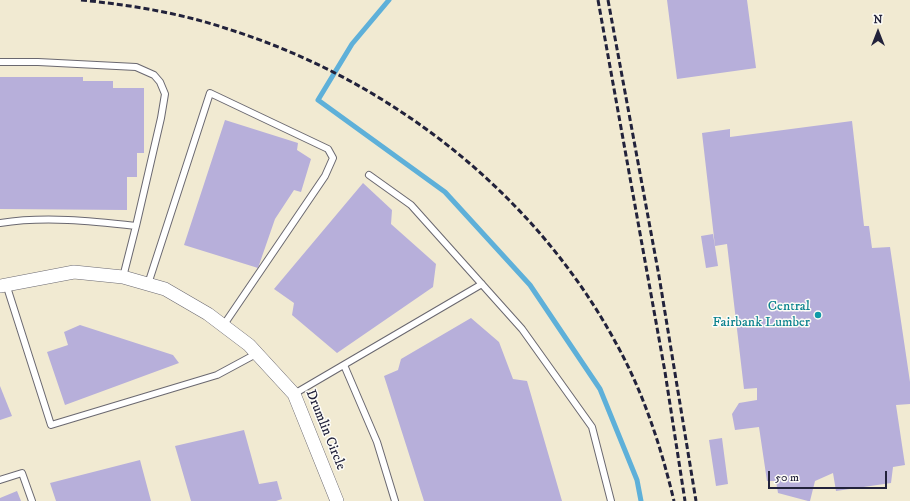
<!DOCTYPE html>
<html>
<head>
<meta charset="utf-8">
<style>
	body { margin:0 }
	#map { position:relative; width:910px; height:501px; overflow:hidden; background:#f1ead2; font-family:"IM FELL DW Pica",serif }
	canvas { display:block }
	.north { position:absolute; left:858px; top:12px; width:40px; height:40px; -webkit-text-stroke:3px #fdfcf7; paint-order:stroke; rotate:0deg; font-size:11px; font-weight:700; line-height:16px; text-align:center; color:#22223b }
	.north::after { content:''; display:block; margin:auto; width:14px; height:18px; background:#22223b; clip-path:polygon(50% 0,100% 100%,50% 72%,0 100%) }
	.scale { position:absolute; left:768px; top:471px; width:119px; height:18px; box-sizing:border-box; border:2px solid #22223b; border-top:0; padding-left:5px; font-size:12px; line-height:14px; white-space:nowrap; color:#22223b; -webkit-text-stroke:3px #fdfcf7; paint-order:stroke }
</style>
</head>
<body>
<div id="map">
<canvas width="910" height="501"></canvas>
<div class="north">N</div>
<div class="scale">50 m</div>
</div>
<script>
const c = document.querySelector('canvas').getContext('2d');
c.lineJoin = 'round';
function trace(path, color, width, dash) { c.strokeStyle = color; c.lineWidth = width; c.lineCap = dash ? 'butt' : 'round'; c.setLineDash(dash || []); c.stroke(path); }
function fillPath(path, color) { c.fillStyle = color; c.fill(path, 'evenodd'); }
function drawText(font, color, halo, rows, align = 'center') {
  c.font = font + ' "IM FELL DW Pica",serif'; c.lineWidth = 3; c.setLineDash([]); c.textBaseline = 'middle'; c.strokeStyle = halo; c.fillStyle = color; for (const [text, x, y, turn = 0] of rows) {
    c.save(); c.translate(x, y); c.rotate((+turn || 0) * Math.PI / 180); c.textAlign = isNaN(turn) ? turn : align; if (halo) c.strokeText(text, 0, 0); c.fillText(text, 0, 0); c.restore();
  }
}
trace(new Path2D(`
	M389,0l-37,44 -34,56 127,92 85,93 70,104 37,91 4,21`), '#5eb0d9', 5);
fillPath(new Path2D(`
	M667,0h80l9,68 -79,11z
	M0,77h83v4h30v7h31v65h-7v24h-10v33l-127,-1z
	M225,120l73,23 -1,7 14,9 -10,33 -7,-2 -19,29 -17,49 -74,-23z
	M852,121l12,105h5l3,22 18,-1 20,135v22l-14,1 9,60 -12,2 -2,16 -55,8 -3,-18 -18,8 -5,20h-2l-30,-8 -2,-12h-9l-8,-54 -24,3 -3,-16 7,-11 18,-3v-12l-13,1 -17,-145 -12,2 -13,-113 28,-4v8z
	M363,183l29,27 -1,14 45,40 -3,23 -96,66 -45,-38 2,-12 -20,-14z
	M713,234l5,32 -12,2 -5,-32z
	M471,318l28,24 14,37 14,2 35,120h-138l-40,-125 14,-6 3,-11z
	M80,325l93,30 6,8 -114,42 -18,-53 21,-7 -4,-13z
	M0,386l12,30 -12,4z
	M244,430l15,54 18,-3 5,18 -6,2h-85l-16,-55z
	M722,438l6,46 -12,2 -7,-46z
	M140,460l11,41h-95l-6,-18z
	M17,491l4,10h-21v-3z`), '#b7afda');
const service = new Path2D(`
	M0,62h38l98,5 18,8 6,7 5,12 -4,24 -25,108 -13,51
	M369,175l42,30 111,124 70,98 19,74
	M0,223c45,-7 91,-2 136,3
	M6,284l45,141 166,-50 39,-21
	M148,284l62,-191 118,56 5,9 -8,18 -102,150
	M344,365l33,77 18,59
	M294,394l188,-110
	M0,480l22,-7 10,28`);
const minor = new Path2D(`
	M0,286l74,-14 49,5 42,12 43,25 41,31 45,49 43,107`);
trace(service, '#6a6870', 8);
trace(minor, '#6a6870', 14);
trace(service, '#fff', 6);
trace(minor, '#fff', 13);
trace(new Path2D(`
	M81,0c50,5 99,13 147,29 162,51 308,165 389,316 27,49 44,102 57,156
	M598,0l67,372 20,129
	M608,0l51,276 37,225`), '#22223b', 3, [6, 3]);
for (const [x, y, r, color] of [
	[818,315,4,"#0f9aa8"]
]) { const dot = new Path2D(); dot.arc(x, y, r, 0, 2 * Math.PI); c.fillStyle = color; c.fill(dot); trace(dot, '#fdfcf7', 1.5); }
drawText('14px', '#0d838f', '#fdfcf7', [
	["Central",810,307],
	["Fairbank Lumber",810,323]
], 'right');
drawText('14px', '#22223b', '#fdfcf7', [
	["Drumlin Circle",325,430,68]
]);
</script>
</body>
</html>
